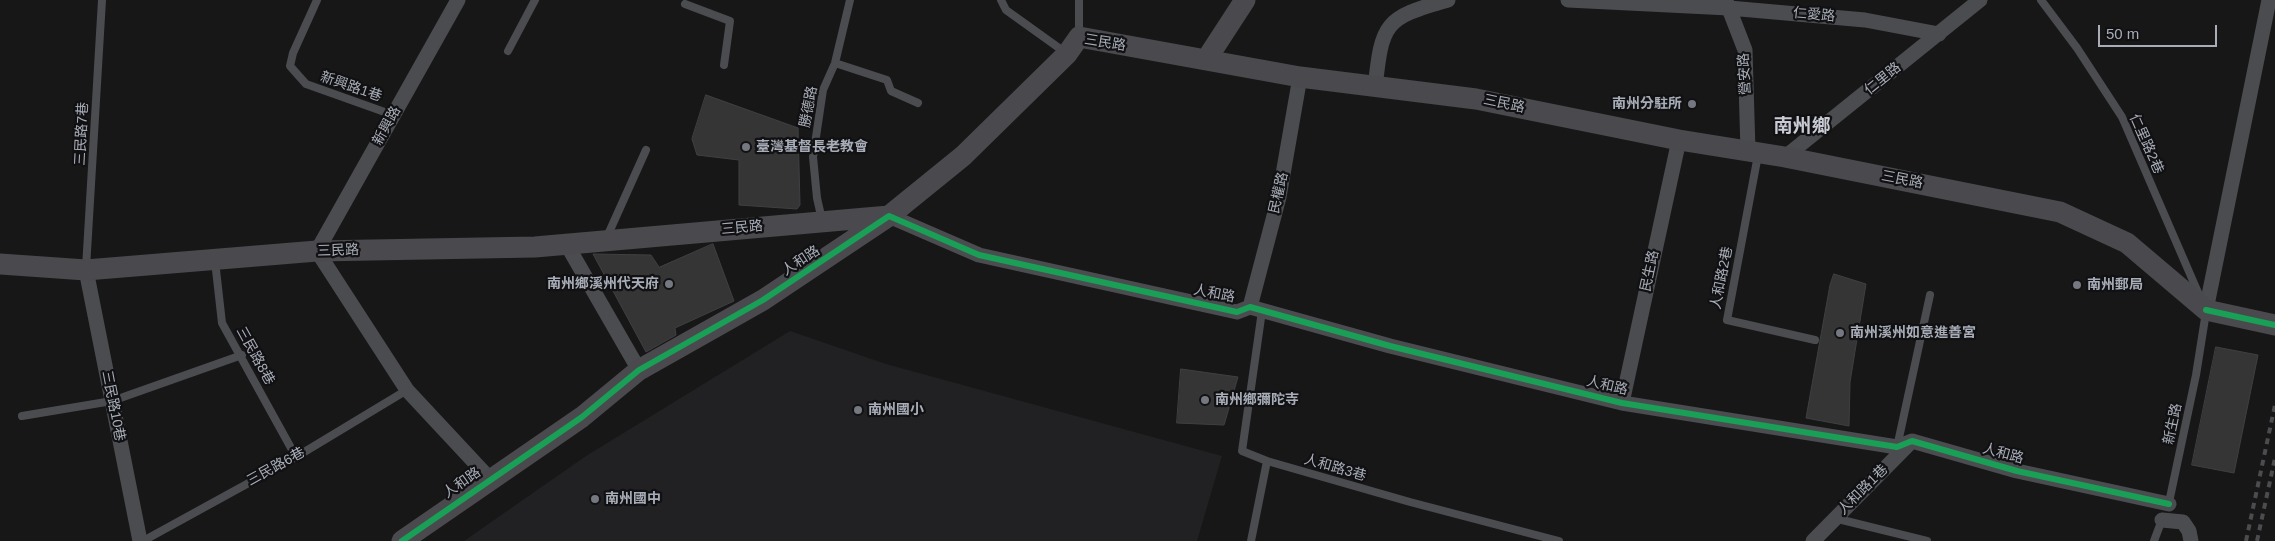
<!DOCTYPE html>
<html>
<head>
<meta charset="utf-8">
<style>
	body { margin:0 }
	#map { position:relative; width:2275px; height:541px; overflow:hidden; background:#171717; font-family:Arial,sans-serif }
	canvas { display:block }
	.scale { position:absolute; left:2098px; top:25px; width:119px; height:22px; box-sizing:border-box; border:2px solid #a8adb8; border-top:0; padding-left:6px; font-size:15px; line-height:18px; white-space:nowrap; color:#a8adb8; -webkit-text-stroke:4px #111113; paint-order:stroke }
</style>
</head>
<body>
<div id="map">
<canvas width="2275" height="541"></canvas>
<div class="scale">50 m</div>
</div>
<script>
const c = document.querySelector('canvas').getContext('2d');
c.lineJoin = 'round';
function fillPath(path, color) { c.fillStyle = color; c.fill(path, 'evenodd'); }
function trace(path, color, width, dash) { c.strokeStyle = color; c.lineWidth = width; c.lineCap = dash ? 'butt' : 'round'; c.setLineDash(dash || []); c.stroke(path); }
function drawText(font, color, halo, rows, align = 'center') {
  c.font = font + ' Arial,"Noto Sans TC",sans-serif'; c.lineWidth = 4.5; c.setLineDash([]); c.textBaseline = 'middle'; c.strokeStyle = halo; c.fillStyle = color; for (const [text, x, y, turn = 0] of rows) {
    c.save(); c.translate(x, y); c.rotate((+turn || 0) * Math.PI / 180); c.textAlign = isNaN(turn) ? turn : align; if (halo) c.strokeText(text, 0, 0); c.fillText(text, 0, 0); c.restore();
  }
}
fillPath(new Path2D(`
	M790,331l96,33 336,92 -25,85h-733l122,-85z`), '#212123');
const building = new Path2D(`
	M706,95l92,33 2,77 -3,4 -58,-4v-45l-42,-5 -5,-16z
	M713,244l21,57 -59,27 1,7 -30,17 -53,-98 58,1 8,12z
	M1834,274l32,10 -16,98 -1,44 -43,-8 24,-133z
	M2216,347l42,8 -24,118 -42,-8z
	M1181,369l57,8 -14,48 -47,-2z`);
fillPath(building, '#353536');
trace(building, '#3f4043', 1);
trace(new Path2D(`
	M317,0l-24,53 -3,13 16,18 87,31
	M1001,0l5,10 60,43
	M2041,0l36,48 45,69 78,180
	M685,4l45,17 -6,44
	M1079,35v-35
	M508,51l27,-51
	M835,63l52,17 4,11 27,12
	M1758,155l-31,165 88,20
	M822,220l-5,-22 -4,-41 10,-67 12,-27 15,-63
	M606,239l40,-89
	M215,261l7,62 74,134
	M86,268l16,-268
	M1262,311l-20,140 25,10 143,41 149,39
	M22,416l90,-15 130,-46
	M1897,447l33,-152
	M2168,507l28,-132 10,-63
	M1834,518l93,23
	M143,541l153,-84 111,-67
	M1251,541l16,-80
	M2154,541l9,-24`), '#4b4c50', 8);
trace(new Path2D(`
	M458,0l-141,251 90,139 83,89
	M1568,0l161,8 136,12 74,14
	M1726,1l19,49 3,101
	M1375,88c7,-65 9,-70 73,-88
	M1785,157l195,-157
	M889,216l90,39 258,57 13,-5 140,39 232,57 275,44 15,-6 105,30 152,33
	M567,245l72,125
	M86,270l54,271
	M1250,307l29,-110 21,-120
	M2206,310l63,-310
	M1622,403l57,-263
	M2162,520l21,2 6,9 2,10
	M1813,541l97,-98`), '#4b4c50', 15);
trace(new Path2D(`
	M1206,60l39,-60
	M0,264l86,6 231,-19 218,-4 354,-31
	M402,541l180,-124 57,-47 124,-70 126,-84 74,-60 104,-102 12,-17 221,40 176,22 203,41 106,17 275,55 67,31 79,67 69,15`), '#4a4a4e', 21);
trace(new Path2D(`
	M2246,541l29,-136
	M2257,541l18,-83`), '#4b4c4f', 4, [6, 5]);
trace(new Path2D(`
	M2206,310l69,15
	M402,541l180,-124 57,-47 124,-70 126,-84 90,39 258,57 13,-5 140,39 232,57 275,44 15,-6 105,30 152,33`), '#1a9f57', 6);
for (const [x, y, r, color] of [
	[1692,104,5,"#757880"],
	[746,147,5,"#757880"],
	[669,284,5,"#757880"],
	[2077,285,5,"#757880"],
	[1840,333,5,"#757880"],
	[1205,400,5,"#757880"],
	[858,410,5,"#757880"],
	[595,499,5,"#757880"]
]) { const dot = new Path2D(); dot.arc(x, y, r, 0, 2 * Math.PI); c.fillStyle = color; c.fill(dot); trace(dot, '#111113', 2); }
drawText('14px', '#a8adb8', '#111113', [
	["仁愛路",1814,15,5],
	["三民路",1105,43,9],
	["營安路",1745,74,-93],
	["仁里路",1883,79,-39],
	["新興路1巷",351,87,19],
	["三民路",1504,104,12],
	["勝德路",809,107,-79],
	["新興路",387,126,-61],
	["三民路7巷",82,134,-87],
	["仁里路2巷",2146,144,66],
	["三民路",1902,180,11],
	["民權路",1279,193,-77],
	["三民路",742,228,-5],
	["三民路",338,251,-2],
	["人和路",801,261,-33],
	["民生路",1650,271,-78],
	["人和路2巷",1722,278,-79],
	["人和路",1214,294,11],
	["三民路8巷",255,356,61],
	["人和路",1607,386,13],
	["三民路10巷",113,406,79],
	["新生路",2173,424,-78],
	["人和路",2003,454,15],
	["三民路6巷",276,467,-29],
	["人和路3巷",1335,468,16],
	["人和路",462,483,-35],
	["人和路1巷",1863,490,-45]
]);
drawText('bold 14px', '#a8adb8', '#111113', [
	["南州分駐所",1682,104,"right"],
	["臺灣基督長老教會",756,147],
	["南州鄉溪州代天府",659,284,"right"],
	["南州郵局",2087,285],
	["南州溪州如意進善宮",1850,333],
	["南州鄉彌陀寺",1215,400],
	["南州國小",868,410],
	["南州國中",605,499]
], 'left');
drawText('bold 19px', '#c9ccd4', '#111113', [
	["南州鄉",1802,127]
]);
</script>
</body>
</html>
